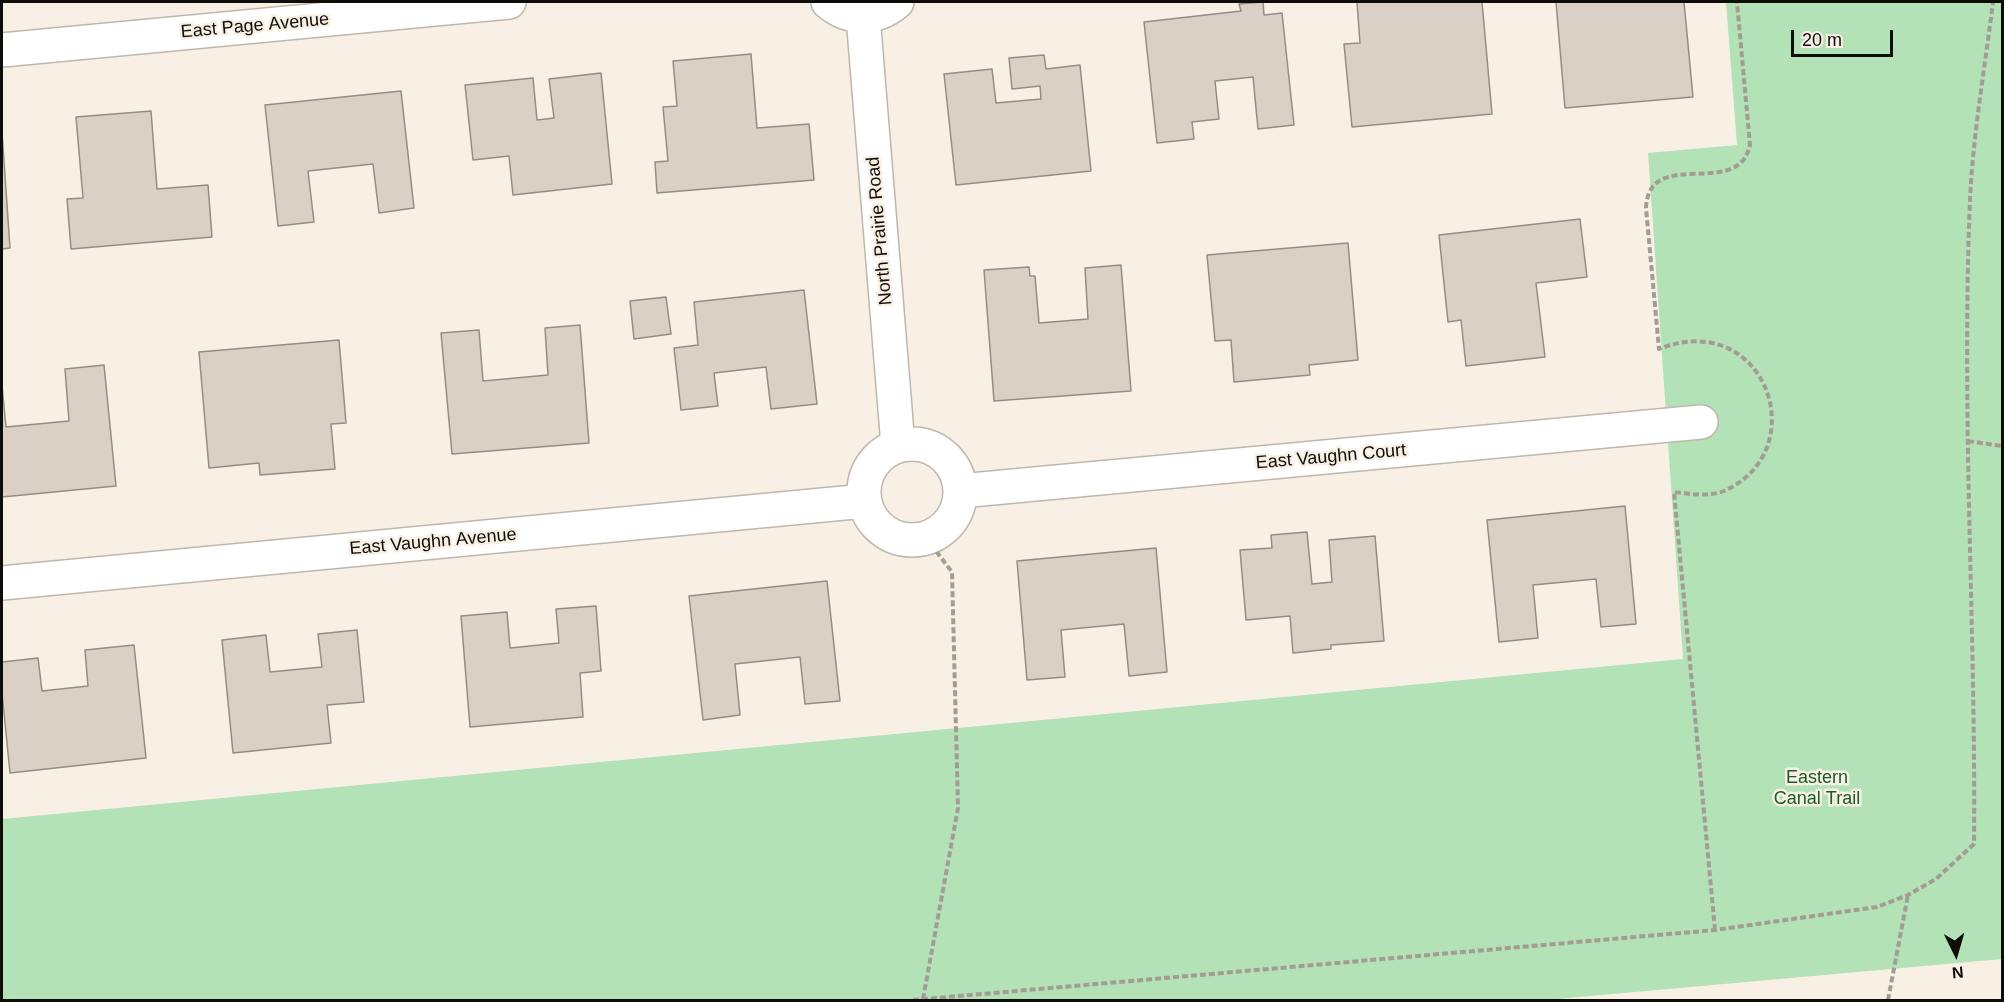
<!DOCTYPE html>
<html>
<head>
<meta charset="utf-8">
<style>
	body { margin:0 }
	#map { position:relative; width:2004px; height:1002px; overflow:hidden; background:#f8f0e4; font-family:Arial,sans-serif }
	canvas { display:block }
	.frame { position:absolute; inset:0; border:3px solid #0f0d09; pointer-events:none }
	.north { position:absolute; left:1926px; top:924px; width:60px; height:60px; -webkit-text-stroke:4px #f8f0e4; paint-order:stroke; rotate:175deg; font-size:16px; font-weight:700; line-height:24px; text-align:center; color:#0f0d09 }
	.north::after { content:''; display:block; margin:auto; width:21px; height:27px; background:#0f0d09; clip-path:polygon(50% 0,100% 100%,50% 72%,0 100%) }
	.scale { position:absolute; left:1791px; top:30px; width:102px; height:27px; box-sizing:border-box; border:3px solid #0f0d09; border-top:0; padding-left:8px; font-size:18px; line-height:21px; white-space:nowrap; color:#0f0d09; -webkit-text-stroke:4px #f8f0e4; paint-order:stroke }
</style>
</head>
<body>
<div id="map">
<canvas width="2004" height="1002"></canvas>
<div class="frame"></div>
<div class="north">N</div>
<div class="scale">20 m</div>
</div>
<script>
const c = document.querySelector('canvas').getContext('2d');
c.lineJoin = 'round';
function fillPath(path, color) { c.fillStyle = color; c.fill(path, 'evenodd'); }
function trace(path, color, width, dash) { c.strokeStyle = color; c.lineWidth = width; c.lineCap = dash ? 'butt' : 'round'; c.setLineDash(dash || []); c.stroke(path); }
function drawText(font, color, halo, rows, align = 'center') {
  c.font = font + ' Arial,sans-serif'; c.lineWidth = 5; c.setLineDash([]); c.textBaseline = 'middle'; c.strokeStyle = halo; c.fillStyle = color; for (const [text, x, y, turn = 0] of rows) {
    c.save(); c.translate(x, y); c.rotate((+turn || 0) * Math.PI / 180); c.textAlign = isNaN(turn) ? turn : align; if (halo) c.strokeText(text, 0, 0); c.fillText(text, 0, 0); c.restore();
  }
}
fillPath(new Path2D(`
	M1726,2h276v957l-456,41h-1544v-181l1681,-160 -35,-506 89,-8z`), '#b2e2b6');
const building = new Path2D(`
	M1263,2l1,13 18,-2 12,112 -36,4 -5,-52 -38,4 4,38 -27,3 2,17 -37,4 -13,-121 97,-11 -2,-7z
	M1357,2h125l10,112 -140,13 -8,-83 16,-1z
	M1556,2h128l9,95 -128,11z
	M751,54l6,74 52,-4 5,56 -157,13 -2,-31 13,-1 -5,-54 14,-1 -4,-45z
	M1044,55l2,14 34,-4 11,106 -135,14 -12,-111 48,-5 4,34 45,-4 -1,-13 -28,3 -3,-31z
	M601,73l11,111 -99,11 -4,-39 -36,4 -8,-75 68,-7 4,42 17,-2 -5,-39z
	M401,91l13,117 -35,5 -6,-49 -65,7 6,51 -36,4 -13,-121z
	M151,111l6,78 51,-4 4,52 -141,12 -4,-50 16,-1 -7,-81z
	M2,132l8,116 -8,1z
	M1580,219l7,58 -51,6 9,74 -79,9 -5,-46 -13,2 -9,-87z
	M1348,243l10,117 -49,5 1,10 -76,7 -3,-42 -16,1 -8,-86z
	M1121,265l10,126 -137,10 -10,-131 45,-3 1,9h5l4,47 49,-4 -3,-51z
	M804,290l13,114 -46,5 -5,-42 -52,6 4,33 -37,4 -7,-62 24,-3 -4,-43z
	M666,297l5,37 -37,5 -4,-38z
	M580,325l9,118 -137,11 -11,-121 38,-3 4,51 65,-6 -3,-47z
	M339,340l7,83 -15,1 4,45 -75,6 -1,-12 -50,5 -10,-116z
	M104,365l12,121 -114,11v-112l4,42 63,-6 -4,-52z
	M1625,506l11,118 -35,3 -5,-48 -63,6 5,53 -39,4 -12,-122z
	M1307,532l5,52 20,-2 -3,-42 46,-4 9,105 -53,4v4l-38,4 -3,-37 -44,4 -6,-70 32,-2 -1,-13z
	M1156,548l11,124 -38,4 -5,-52 -63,6 4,47 -38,3 -10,-119z
	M827,581l13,120 -35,3 -5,-47 -65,7 5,51 -37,5 -14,-124z
	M596,606l5,65 -21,2 3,44 -113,10 -9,-111 46,-4 3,36 49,-5 -3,-34z
	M357,630l7,72 -37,3 4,38 -98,10 -11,-113 44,-5 4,37 52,-5 -4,-33z
	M134,645l12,113 -136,15 -8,-80v-31l36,-4 4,33 46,-5 -3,-36z`);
fillPath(building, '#dad0c6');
trace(building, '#968c83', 1.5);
const minor = new Path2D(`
	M828,2c21,18 48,18 69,0
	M863,16l35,430
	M2,50l507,-48
	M864 492a48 48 0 1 1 96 0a48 48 0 1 1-96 0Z
	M960,491l741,-69
	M2,583l863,-82`);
trace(minor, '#bfb7ac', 36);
trace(new Path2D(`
	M1968,441l34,5
	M1715,930l-41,-438c16,2 35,5 50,-1 92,-41 41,-184 -65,-142l-13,-141c3,-63 92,-7 104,-63l-13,-143
	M923,999l35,-191 -6,-236 -26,-34
	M913,1000l802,-70 162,-23 31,-12 28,-16 38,-35c2,-215 -13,-430 -4,-644 3,-66 15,-133 23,-198
	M1888,1000l20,-105`), '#a29c93', 4, [6, 3]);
trace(minor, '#fff', 33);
drawText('18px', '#0f0d09', '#f8f0e4', [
	["East Page Avenue",255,26,-5],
	["North Prairie Road",880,231,-95],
	["East Vaughn Court",1331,457,-5],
	["East Vaughn Avenue",433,542,-5]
]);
drawText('18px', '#195a27', '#f8f0e4', [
	["Eastern",1817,778],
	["Canal Trail",1817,799]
]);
</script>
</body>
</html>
